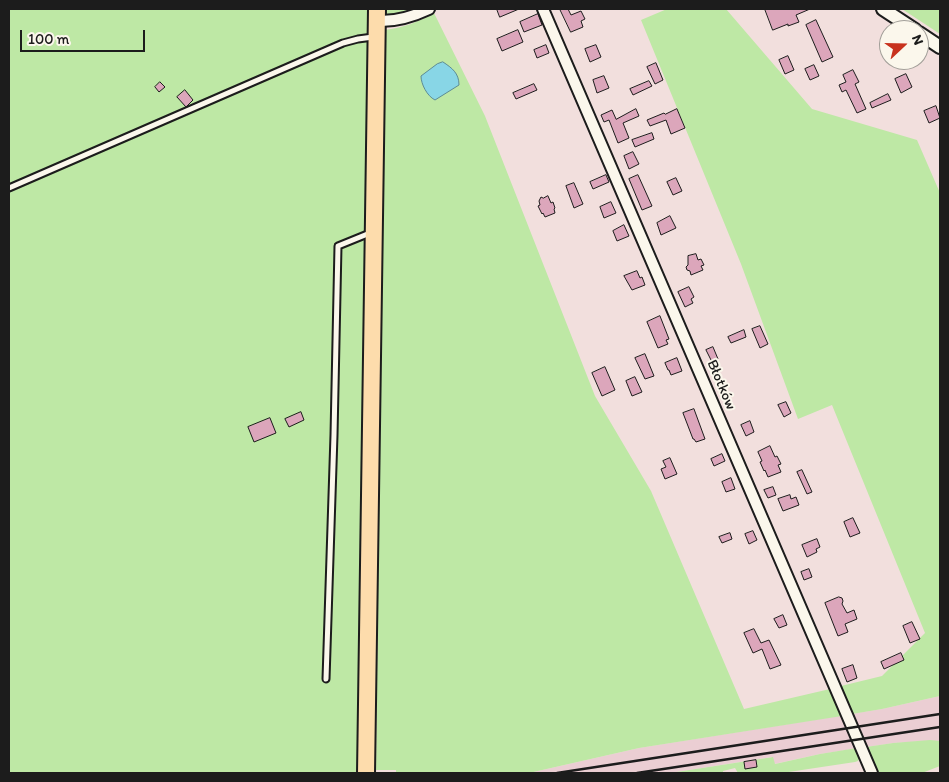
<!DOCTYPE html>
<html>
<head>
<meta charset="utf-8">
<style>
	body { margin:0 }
	#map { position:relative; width:949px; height:782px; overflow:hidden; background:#f2dfdd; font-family:Itim,sans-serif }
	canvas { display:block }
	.frame { position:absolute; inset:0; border:10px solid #1c1c1c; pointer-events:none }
	.north { position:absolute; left:879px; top:20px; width:50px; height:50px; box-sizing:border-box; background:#fbf7ec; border:1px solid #a29f99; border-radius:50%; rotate:69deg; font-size:14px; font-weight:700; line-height:20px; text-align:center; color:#1c1c1c }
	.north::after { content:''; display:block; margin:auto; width:18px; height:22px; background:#c8321e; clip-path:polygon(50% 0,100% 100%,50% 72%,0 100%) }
	.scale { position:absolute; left:20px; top:30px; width:125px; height:22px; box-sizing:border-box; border:2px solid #1c1c1c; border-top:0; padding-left:6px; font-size:15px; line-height:18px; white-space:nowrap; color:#1c1c1c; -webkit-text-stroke:4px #fbf7ec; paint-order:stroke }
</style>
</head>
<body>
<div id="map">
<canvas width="949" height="782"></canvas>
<div class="frame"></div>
<div class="north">N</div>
<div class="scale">100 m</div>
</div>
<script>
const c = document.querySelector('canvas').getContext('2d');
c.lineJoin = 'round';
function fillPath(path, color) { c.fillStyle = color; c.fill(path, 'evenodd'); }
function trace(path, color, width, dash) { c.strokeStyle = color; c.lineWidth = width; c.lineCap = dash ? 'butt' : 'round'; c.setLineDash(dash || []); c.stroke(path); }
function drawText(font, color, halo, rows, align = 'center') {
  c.font = font + ' Itim,sans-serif'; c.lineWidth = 4; c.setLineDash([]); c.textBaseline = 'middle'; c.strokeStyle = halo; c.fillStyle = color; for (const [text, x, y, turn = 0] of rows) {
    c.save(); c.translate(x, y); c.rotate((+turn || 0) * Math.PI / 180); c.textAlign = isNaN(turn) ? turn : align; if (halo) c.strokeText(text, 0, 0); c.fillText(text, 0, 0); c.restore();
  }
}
fillPath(new Path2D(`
	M940,696v45l-47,2 -73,11 -46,10 -2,-7 -102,16h-141l110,-25 243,-39z`), '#ebced3');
fillPath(new Path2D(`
	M9,9h360l-10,762h-3v1l-347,1z
	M385,9h29l-18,5 -11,1z
	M667,9h59l86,100 105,31 23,53v503l-58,13 -30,5 -11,-28 41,-10 43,-43 -93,-228 -34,14 -57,-155 -100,-244z
	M902,9h38v26v-1z
	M434,13l51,103 110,280 56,95 93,218 86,-20 12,27 -203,32 -110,25h-133v-3h-20l8,-740c20,-2 33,-8 50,-17z
	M930,740l10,1v25l-18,7h-45l-11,-26 27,-4z
	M857,748l3,8 -2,5 -3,1 -73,11h-44l-3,-5 -12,3v2h-53l103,-16 2,7 45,-10z`), '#bee8a5');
const water = new Path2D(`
	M443,62c9,6 16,11 16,23l-24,15c-8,-4 -14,-16 -14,-24l16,-12z`);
fillPath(water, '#88d6e6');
trace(water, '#5d8c95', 1);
const building = new Path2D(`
	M497,9h22l-19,8z
	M560,9h8l3,6 10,-4 4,8 -4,2 2,6 -12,5z
	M765,9h45l-14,6 3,7 -11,4v-2l-15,6z
	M538,14l4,11 -18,7 -4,-10z
	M816,20l17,37 -11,5 -16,-37z
	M518,30l5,12 -21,9 -5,-12z
	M546,45l3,8 -12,5 -3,-8z
	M596,45l5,12 -11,5 -5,-13z
	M788,56l6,14 -9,4 -6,-14z
	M656,63l7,17 -8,4 -8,-17z
	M814,65l5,11 -9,4 -5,-11z
	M853,70l6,12 -4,2 11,25 -9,4 -11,-23 -4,2 -3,-7 7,-3 -3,-7z
	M906,74l6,13 -11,6 -6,-14z
	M604,76l5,12 -12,5 -4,-13z
	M649,81l3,5 -19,9 -3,-6z
	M160,82l5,5 -6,5 -4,-5z
	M534,84l3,6 -21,9 -3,-6z
	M185,90l8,10 -7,7 -9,-10z
	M888,94l3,6 -19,8 -2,-5z
	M936,106l4,12 -11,5 -5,-12z
	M636,109l3,7 -16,7 6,15 -11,5 -9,-23 -5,2 -3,-7 11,-5 4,9z
	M677,109l8,19 -14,6 -5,-14 -16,6 -3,-6 17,-7 1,1z
	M652,133l2,6 -19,8 -3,-7z
	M633,152l6,12 -10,5 -5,-13z
	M606,175l3,7 -16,7 -3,-7z
	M638,175l14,31 -10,4 -13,-31z
	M676,178l6,13 -9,4 -6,-13z
	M574,183l9,21 -9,4 -8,-22z
	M548,196l3,7 2,-1 2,6 -1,1 1,4 -10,4 -2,-4 -1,1 -4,-8 2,-1 -1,-4 2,-4 2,1z
	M611,202l5,11 -12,5 -4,-11z
	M670,216l6,12 -15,7 -4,-12z
	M624,225l5,11 -12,5 -4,-10z
	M696,254l2,6 3,-1 3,6 -3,1 2,4 -12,5 -1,-4 -3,-1 -1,-3 2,-2v-9z
	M637,271l3,7 2,-1 3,8 -13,5 -8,-14z
	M689,287l5,10 -3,2 2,4 -8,4 -7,-15z
	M660,316l9,23 -3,1 2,4 -10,4 -11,-26z
	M760,326l8,18 -8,4 -8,-19z
	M744,330l2,7 -15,6 -3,-6z
	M713,347l5,12 -6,3 -6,-12z
	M645,354l9,22 -9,3 -10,-21z
	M677,358l5,13 -11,4 -2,-5h-1l-3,-7z
	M605,367l10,23 -13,6 -10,-23z
	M635,377l7,15 -10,4 -6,-15z
	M786,402l5,11 -7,4 -6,-12z
	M694,409l11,30 -9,3 -2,-3h-1l-10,-26z
	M301,412l3,8 -15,7 -4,-8z
	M270,418l6,15 -22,9 -6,-15z
	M750,421l4,11 -8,4 -5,-11z
	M770,446l5,11 2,-1 4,8 -3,1 3,7 -13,5 -3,-7 -1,1 -4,-9 2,-1 -4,-9z
	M722,454l3,7 -11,5 -3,-7z
	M670,458l7,16 -12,5 -4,-10 5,-2 -3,-6z
	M802,470l10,22 -5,2 -10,-22z
	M731,478l4,11 -9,3 -4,-10z
	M773,487l3,8 -8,3 -4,-8z
	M790,495l1,4 5,-2 3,8 -16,6 -5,-12z
	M853,518l7,15 -10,4 -6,-15z
	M753,531l4,9 -8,4 -4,-10z
	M730,533l2,6 -10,4 -3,-6z
	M817,539l3,8 -4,2 1,3 -10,5 -5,-12z
	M809,569l3,8 -8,3 -3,-8z
	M839,597l3,1 1,3 -1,3 5,9 7,-3 3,9 -12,5 3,8 -10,4 -13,-33z
	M783,615l4,10 -8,3 -5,-9z
	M912,622l8,17 -10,4 -7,-17z
	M754,629l7,14 8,-3 12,25 -11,4 -8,-20 -9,4 -9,-20z
	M901,653l3,7 -20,9 -3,-7z
	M853,665l4,13 -10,4 -5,-13z
	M756,760l1,7 -12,2 -1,-7z`);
fillPath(building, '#dca6bb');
trace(building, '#1c1c1c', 1);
const service = new Path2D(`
	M9,188l334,-145 15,-4 15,-2
	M326,679l8,-244 4,-189 32,-13`);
const minor = new Path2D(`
	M543,9l329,764
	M377,21c19,1 35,-4 52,-12`);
const tertiary = new Path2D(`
	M883,9l32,21
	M919,33l21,14`);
const trunk = new Path2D(`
	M366,773l11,-764`);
trace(service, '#1c1c1c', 9);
trace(minor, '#1c1c1c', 14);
trace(tertiary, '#1c1c1c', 16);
trace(trunk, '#1c1c1c', 20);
trace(service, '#fbf7ec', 5);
trace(minor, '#fbf7ec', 10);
trace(tertiary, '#fbf7ec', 12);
trace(trunk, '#fddcac', 16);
trace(new Path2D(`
	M557,773l383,-59
	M637,773l303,-46`), '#1c1c1c', 2.5);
drawText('15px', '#1c1c1c', '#fbf7ec', [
	["Błotków",721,385,67]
]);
</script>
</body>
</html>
